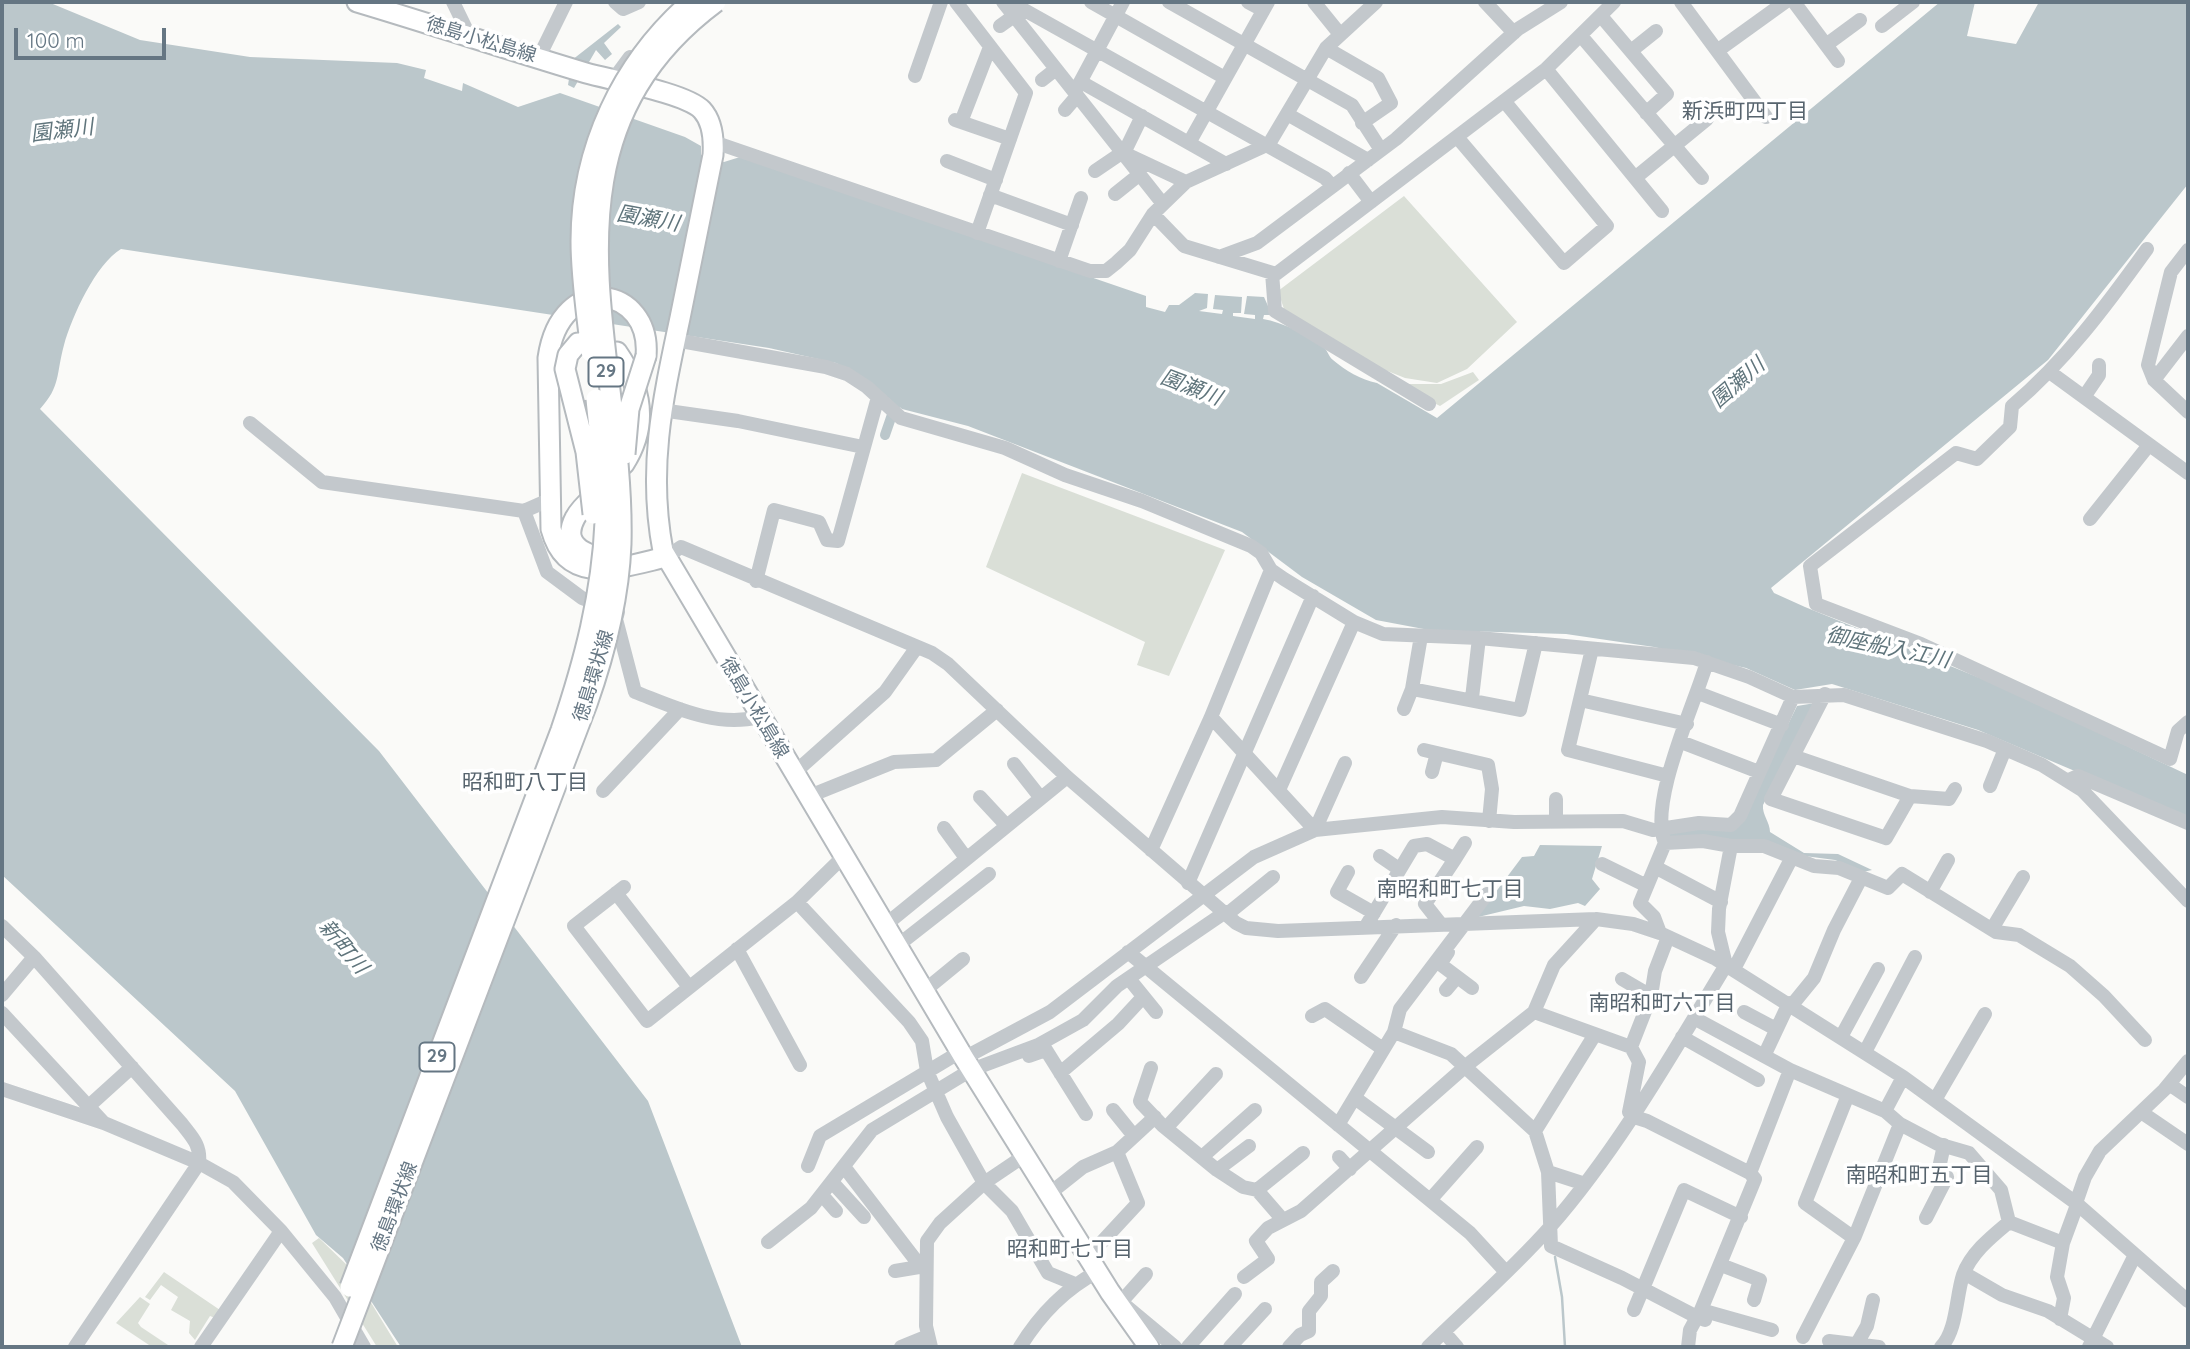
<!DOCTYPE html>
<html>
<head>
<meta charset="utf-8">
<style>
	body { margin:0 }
	#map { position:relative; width:2190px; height:1349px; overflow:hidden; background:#fafaf8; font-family:Quicksand,sans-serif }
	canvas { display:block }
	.frame { position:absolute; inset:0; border:4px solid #657683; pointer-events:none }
	.scale { position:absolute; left:14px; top:28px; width:152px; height:32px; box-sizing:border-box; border:4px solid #657683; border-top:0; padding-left:9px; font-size:21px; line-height:24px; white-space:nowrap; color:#657683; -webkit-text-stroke:5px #fff; paint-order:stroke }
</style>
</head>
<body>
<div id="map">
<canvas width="2190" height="1349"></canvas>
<div class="frame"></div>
<div class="scale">100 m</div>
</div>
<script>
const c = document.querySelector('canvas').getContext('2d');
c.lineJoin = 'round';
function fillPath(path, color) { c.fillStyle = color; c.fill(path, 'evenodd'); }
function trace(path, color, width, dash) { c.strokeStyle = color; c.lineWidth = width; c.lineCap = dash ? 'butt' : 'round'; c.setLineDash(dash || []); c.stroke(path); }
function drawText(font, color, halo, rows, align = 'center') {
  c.font = font + ' Quicksand,"Noto Sans JP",sans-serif'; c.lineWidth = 7; c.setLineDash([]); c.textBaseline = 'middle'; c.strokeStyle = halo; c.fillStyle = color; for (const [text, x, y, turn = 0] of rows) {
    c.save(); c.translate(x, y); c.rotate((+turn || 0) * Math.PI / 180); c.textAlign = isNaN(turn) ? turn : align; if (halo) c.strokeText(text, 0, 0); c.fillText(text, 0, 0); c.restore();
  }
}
fillPath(new Path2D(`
	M1404,196l113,126 -50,47 -30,14 -32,-5 -45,-18 -75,-48 -7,-21z
	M1473,372l6,8 -39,26 -22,-11 -13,-11h36z
	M1022,473l203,77 -56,126 -32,-11 8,-23 -159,-75z
	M319,1238l31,30 48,79h-21l-65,-104z
	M164,1272l56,38 -5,8 -5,-2 -15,24 -6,-7 1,-12 -19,-11 7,-13 -17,-12 -11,15 -5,-3z
	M140,1297l10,7 -12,19 3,4 30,20h-19l-36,-24z`), '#dadfd7');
fillPath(new Path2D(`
	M2,2h46l92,38 110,17 147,6 29,7 -2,8 38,13 1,-8 55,24 42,-14 125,44 16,9v9l23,7 16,-5 406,139v11l19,5 4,-7h10l16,-12 13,1 -1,14 -8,3 23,3 1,-4 -10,-1 2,-14 27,2 -1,16h-8v3l22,3v-4l-11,-1 3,-18 17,1 8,18h-8l-1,4c19,3 45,16 60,28 5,3 5,9 10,13 12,10 28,20 44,23l60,35 503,-416h35l-8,34 49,8 23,-42h149v182l-140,176 -277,228 3,5 31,14 197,80 186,88v44l-210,-89 -146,-46 -37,6 -49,-22 -92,-21 -88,-13 -137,-4 -53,-10 -74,-43 -60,-45 -274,-106 -66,-17 -37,-30 -29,-16 -67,-15 -648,-99c-25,15 -49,67 -57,96 -8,29 -3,41 -24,64l339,342 269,350 94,246h-341l-58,-89 -27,-23 -81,-144 -233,-216z
	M618,24l3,3 -17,16 8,11 -7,6 -9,-10 -22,38 -6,-3 4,-25z
	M1815,703l-52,102c-1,10 7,17 7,27l34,21 34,1 34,16 -9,2 -28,-12 -167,-22 -1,-6 11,-3 46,1 53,-83 20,-41z
	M1540,845l62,1 -10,33 8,10 -15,17 -7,-3 -28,6 -26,-3 -50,12v-5l21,-20 27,-36 12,-1z`), '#bbc7cb');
trace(new Path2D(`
	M1555,1257l7,40 3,50`), '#bbc7cb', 2.5);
trace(new Path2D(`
	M885,435l10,-29`), '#bbc7cb', 10);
const major = new Path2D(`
	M357,2c77,23 152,48 229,71 25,7 100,20 116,37 11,12 12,29 11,45 -11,54 -22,109 -33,163 -17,80 -33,150 -17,233l301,507 146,234 39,55
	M617,352c25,36 32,73 7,112
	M646,356c6,-69 -85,-87 -98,2l3,171c16,59 71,38 115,28
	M602,489c-9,9 -21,17 -27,29 -16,30 17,41 41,39`);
trace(major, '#b5babe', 23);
trace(new Path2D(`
	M453,2l16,33
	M615,2l8,7 16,-7
	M956,2l70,91 -49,140
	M1003,2l160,202
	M1091,2l134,76
	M1169,2l183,103 29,45
	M1248,2l15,8
	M1314,2l25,31
	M1485,2l29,31
	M1681,2l85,115
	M1794,2l44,59
	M1019,7l306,171 7,8
	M1601,16l66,78 -21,19
	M1000,26l14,-10
	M1882,26l31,-24
	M1582,37l120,141
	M1826,45l34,-25
	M1326,48l52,30 13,25 -29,20
	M1631,51l25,-20
	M1717,51l68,-49
	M539,57l27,-55
	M1546,69l116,142
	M915,76l26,-74
	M613,80l17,-23 14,7
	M1042,80l14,-11
	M1081,82l145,82
	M1077,88l46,-86
	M1065,110l12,-14
	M1287,114l81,46
	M1142,116l-18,37 62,29
	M955,120l55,19
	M961,122l29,-75
	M1457,137l107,126 43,-37 -102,-124
	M714,142l376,129h16l10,-8 14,-13 23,-36 33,-32 83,-38 57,-96 50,-46
	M1189,143l79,-141
	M947,161l49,19
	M1095,171l28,-19
	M1349,173l22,29
	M1635,178l72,-59
	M1115,194l25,-20
	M990,195l82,30
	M1153,214l31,32 92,28 270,-205 68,-67
	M2147,249c-41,57 -81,111 -135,157l-2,21 -33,32 -21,-6 -146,113 6,38 105,40 249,115 8,-28 10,-9
	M2188,250l-17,22 -23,93 6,15 34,32
	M1219,257l38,-14 139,-104 122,-110 43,-27
	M1059,261l22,-63
	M1272,273l3,38 154,93
	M675,340l151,27 21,7 20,13 34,31 104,30 60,27 77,26 109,45 10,7 10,17 13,9 70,43 29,12 96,4 215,20 55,19 44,20 51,-2 143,46 55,24 40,25 106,111
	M2051,373l137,100
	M2154,380l34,-44
	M2084,397l15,-22v-10
	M661,410l77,11 125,26
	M250,423l72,59 202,29
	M549,500l-25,11 23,61 35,26 36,14 -2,7 19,73c39,15 81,36 124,25
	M2090,519l59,-74
	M666,557l15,-10 251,106 16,11 119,113 169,146 10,5 32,3 318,-12 37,5 27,9 56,26 187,118 173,126 112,98
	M756,581l18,-71 45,12 8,18 11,1 40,-144
	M1421,636l-9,53 108,21 16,-67
	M1592,649l-24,101 100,26
	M1698,693l84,32
	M1825,694l-54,105 115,39 24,-42 39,3 6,-10
	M1472,698l7,-60
	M1580,700l107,24
	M1404,709l8,-20
	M1211,717l104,113 30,-67
	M1681,742l78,30
	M1424,750l64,15 4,24 -3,32
	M1793,756l117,40
	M1014,764l26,33
	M1432,772l5,-19
	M793,774l92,-82 32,-45
	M2069,780l9,-4 110,47
	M1990,786l15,-37
	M1279,790l75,-168
	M603,791l77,-82
	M807,797l87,-35 42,-2 61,-50
	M980,797l26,28
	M1556,820v-21
	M944,828l22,30
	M1665,843l38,-2 28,5h33l50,20 25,2 49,20 14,-14 94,58 23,3 51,31 34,30 41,44
	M1151,850l60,-133 60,-147
	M1380,856l19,13
	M1455,859l10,-16
	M1602,864l45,22
	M1655,867l66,35
	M1348,872l-11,20 37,21
	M1188,883l125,-287
	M624,887l-50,39 73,95 150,-119 46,-45
	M1930,892l18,-32
	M616,893l73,94
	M797,902l112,120 13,19 5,30 20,46 37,66 28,28 36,62 27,11
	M1596,919l-42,46 -20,47 97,35
	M2,926l32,31 148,167c10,13 19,21 17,39l-124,184
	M884,926l183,-149
	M1366,926l48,-80 13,-2 28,15 -30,45 15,19
	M1992,929l31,-52
	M1660,933l-6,-16 -14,-14 25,-60c-17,-40 29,-137 42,-181
	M897,946l92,-72
	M737,949l63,116
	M1128,952l342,281 35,38
	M1448,952l-8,12 32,24
	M1734,969l57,-110
	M1361,977l35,-52
	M1622,979l29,17
	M1130,980l26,32
	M1446,990l11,-13
	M924,991l39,-32
	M2,995l32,-38
	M1792,1005l22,-27 20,-48 27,-52
	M1744,1012l32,17
	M2,1013l101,109
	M1312,1016l13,-7 58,40
	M1694,1018l96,52 -40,103 5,6 -54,131
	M1394,1032l57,22 84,77 13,41 3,74 71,32 75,39 4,-7 71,20
	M1682,1037l76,43
	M1841,1037l37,-68
	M1865,1052l50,-95
	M1765,1054l24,-51
	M1029,1056l17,-6 40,64
	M964,1058l86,-46 204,-155 61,-27 127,-13 72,5 109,-1 30,9 46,-7 32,2 9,-9 53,-119
	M1151,1068l-11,33 2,3 20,21 55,45 26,17 14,3 26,30
	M1790,1070l95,41
	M1060,1073l58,-49 25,-27
	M2169,1084l19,13
	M2,1089l102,34 95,40 34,19 48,49 54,66 29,50
	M1848,1095l-43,108 49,35
	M1355,1098l73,54
	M1935,1100l50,-86
	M90,1105l42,-38
	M1113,1110l21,26
	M1629,1112l10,-50 -8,-15 20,-51 4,-25 13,-34
	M2141,1112l47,32
	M1631,1116l16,5 103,52
	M1900,1124l38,20 31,9 32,37 8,32
	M1338,1125l56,-93 6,-23 87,-115
	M1166,1128l50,-54
	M1535,1131l59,-95
	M1202,1157l53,-47
	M1339,1157l11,12
	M808,1166l12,-30 140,-84
	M845,1168l76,99
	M1217,1170l32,-24
	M1548,1172l37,12
	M832,1182l32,35
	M1257,1190l46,-37
	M1049,1194l34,-27 34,-15
	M822,1195l14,16
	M1430,1200l47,-53
	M2076,1203l9,-26 15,-26 64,-61 24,-29
	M1926,1218l21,-41 -8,-9 5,-23
	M768,1242l43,-34 61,-78 99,-60 67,-25 45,-25 34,-34 107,-73 7,-2 42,-34
	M1088,1257l50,-54 -21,-51 38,-35
	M1721,1265l39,15 -6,20
	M895,1271l30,-5
	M1964,1273l38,22 46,16 59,36
	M1244,1277l24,-18 -12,-18 12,-13 33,-17 166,-146 67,-53
	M1121,1302l25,-28
	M1127,1307l48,40
	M1634,1310l50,-120 57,27
	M2060,1319l4,-21 -7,-21 6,-34
	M1444,1332l13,15
	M1803,1337l52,-101 45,-112 -15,-13 18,-34
	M1829,1341l50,6
	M201,1347l80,-116
	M901,1347l27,-11
	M931,1347l-5,-21 1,-85 13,-18 44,-40 40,-27
	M1020,1347c19,-31 45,-58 77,-75
	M1188,1347l47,-53
	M1230,1347l35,-38
	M1289,1347l11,-12 9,-4v-20l12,-15v-14l12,-11
	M1428,1347c40,-39 86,-79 122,-120 69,-79 122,-173 176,-262l-8,-33 1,-23 12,-63
	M1688,1347l2,-17 7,-13 8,3
	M1855,1347l12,-21 6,-26
	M1941,1347c16,-16 15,-51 22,-72 8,-22 28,-38 46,-53l54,21 14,-38
	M2089,1347l46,-92`), '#c3c8cc', 14);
trace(major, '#fff', 19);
const majorBridge = new Path2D(`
	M591,352c-4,-37 -10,-74 -10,-111 0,-92 41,-179 110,-239
	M625,454l4,-45 17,-53
	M593,514l-7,-62 -21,-83 3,-14 10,-12 23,1
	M350,1287l211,-557c23,-68 41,-136 44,-208 1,-41 -5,-82 -9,-123
	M342,1347l245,-643c18,-51 32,-105 34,-160 5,-193 -97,-399 95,-542`);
trace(majorBridge, '#b5babe', 23, []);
trace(majorBridge, '#fff', 19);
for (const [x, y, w] of [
	[606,372,35],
	[437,1057,35]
]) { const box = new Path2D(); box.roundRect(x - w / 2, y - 14.5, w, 29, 5); c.fillStyle = '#fff'; c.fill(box); trace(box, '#657683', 2); }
drawText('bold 18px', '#657683', null, [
	["29",606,372],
	["29",437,1057]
]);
drawText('19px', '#657683', '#fff', [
	["徳島小松島線",481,40,17],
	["徳島環状線",594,676,-73],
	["徳島小松島線",754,708,59],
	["徳島環状線",395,1207,-69]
]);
drawText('21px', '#57646e', '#fff', [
	["新浜町四丁目",1745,112],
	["昭和町八丁目",525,783],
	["南昭和町七丁目",1450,890],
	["南昭和町六丁目",1662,1004],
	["南昭和町五丁目",1919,1176],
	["昭和町七丁目",1070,1250]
]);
drawText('italic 21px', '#60757c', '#fff', [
	["園瀬川",62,131,-7],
	["園瀬川",648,219,10],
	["園瀬川",1738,383,-41],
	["園瀬川",1191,388,21],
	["御座船入江川",1888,648,12],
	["新町川",343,947,50]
]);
</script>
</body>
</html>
